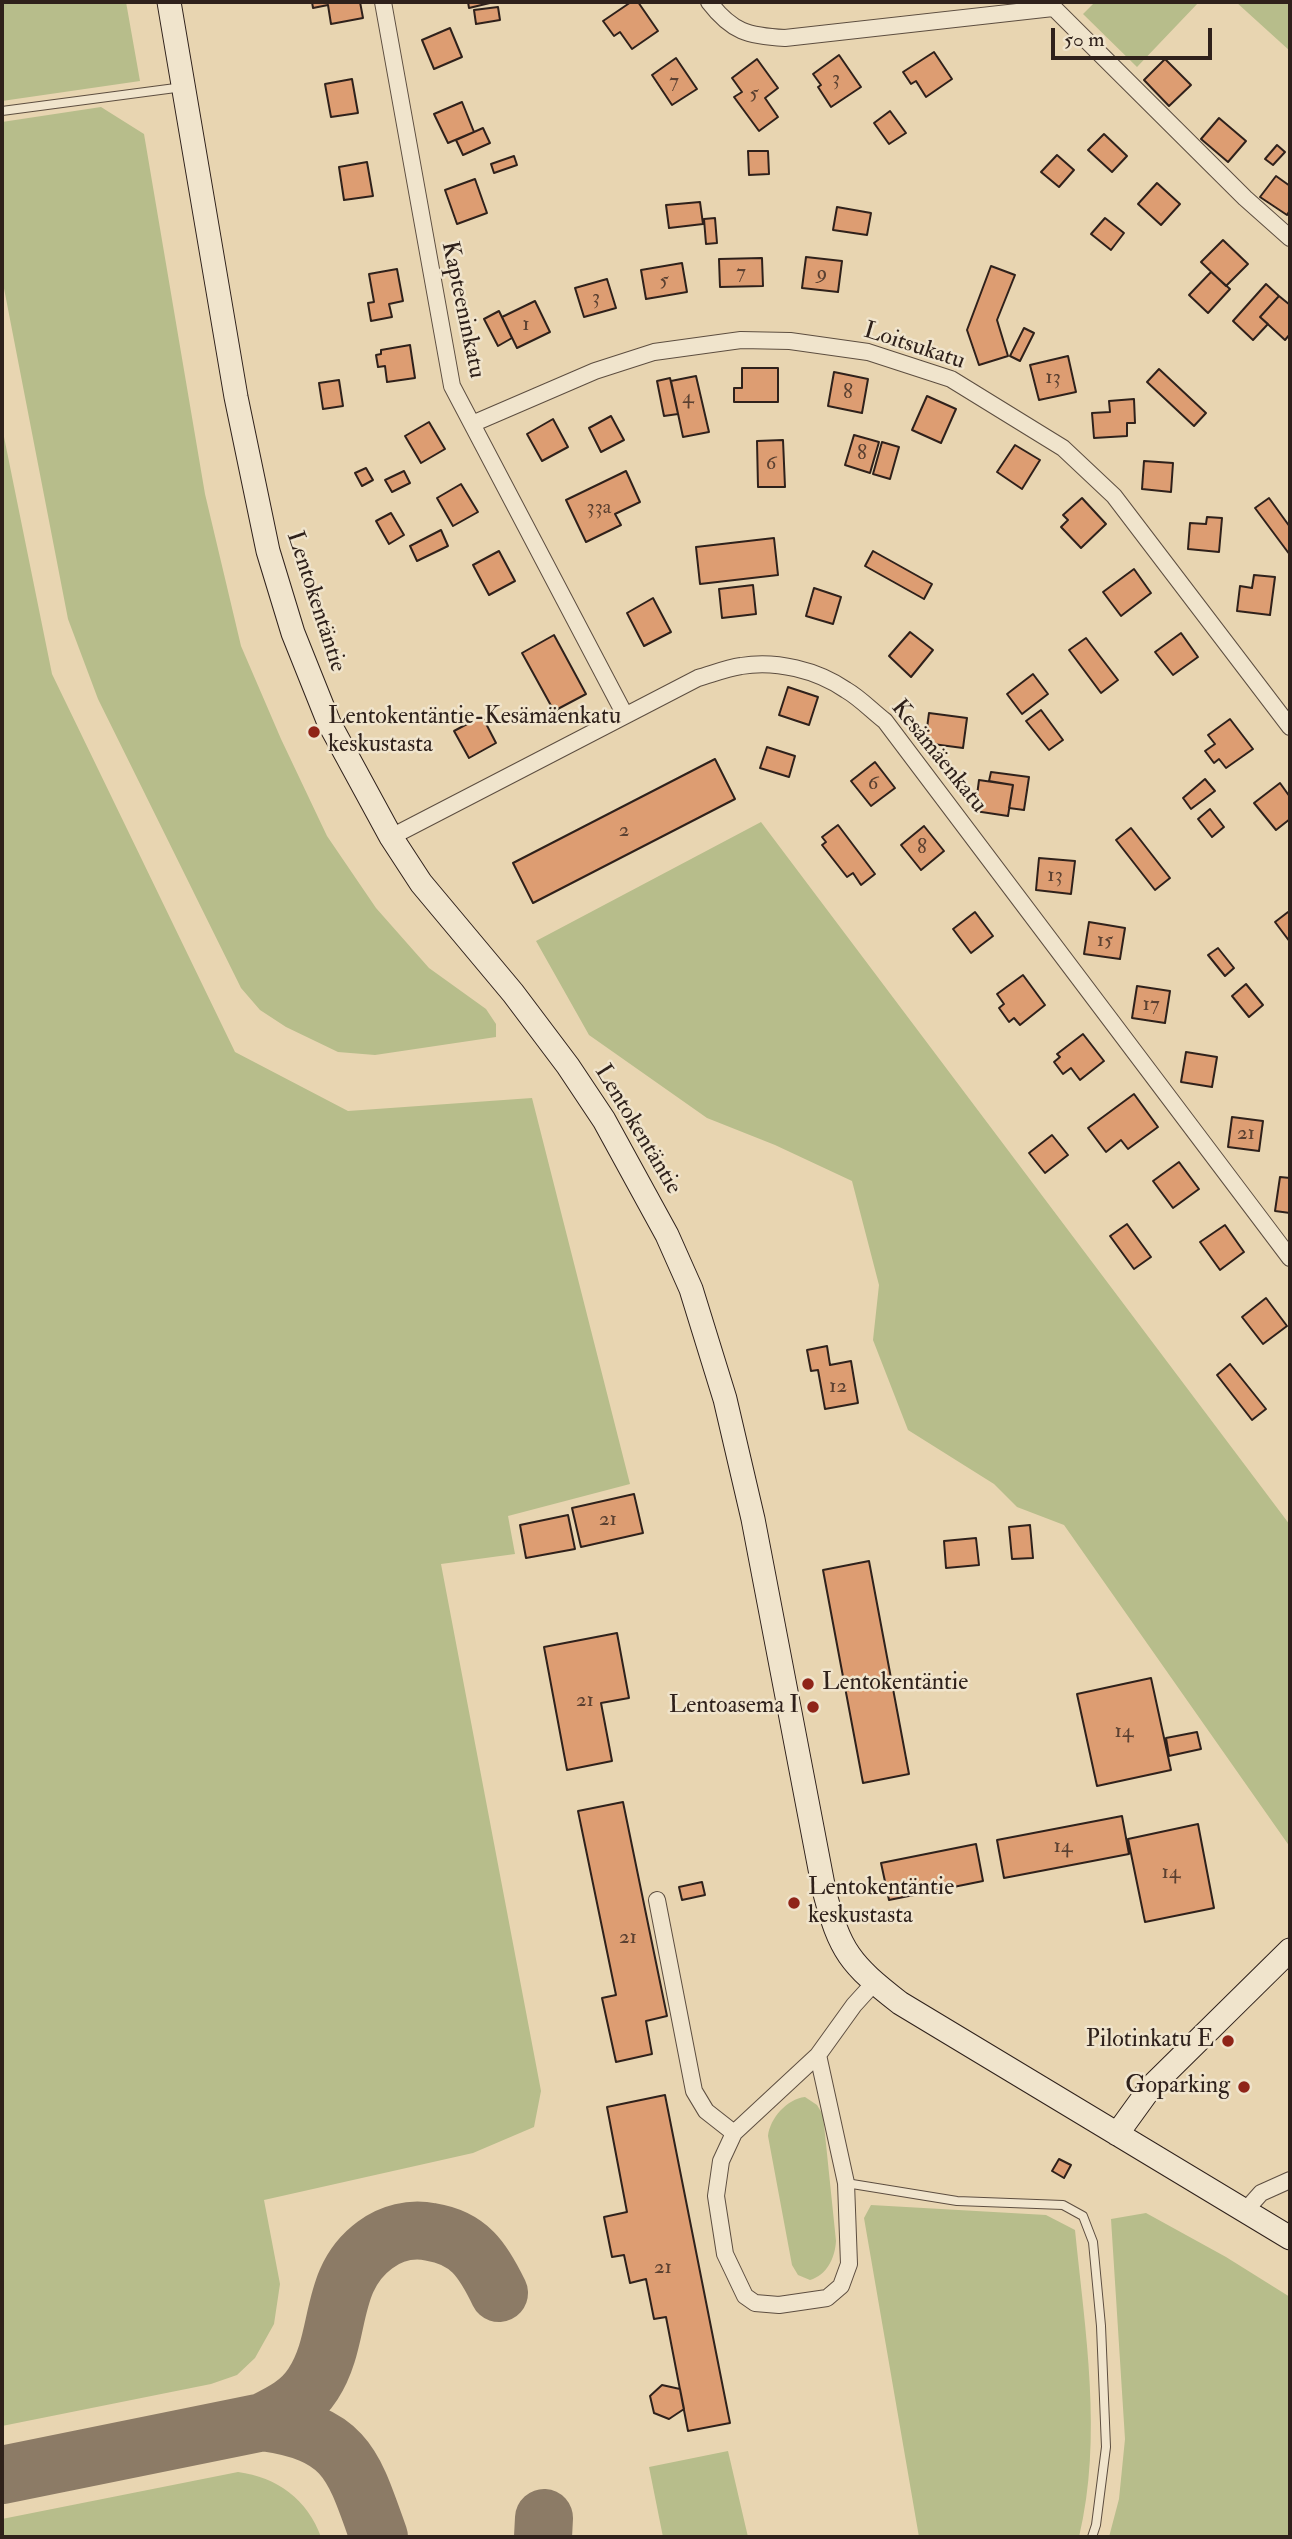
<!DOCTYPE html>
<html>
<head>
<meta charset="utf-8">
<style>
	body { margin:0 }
	#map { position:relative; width:1292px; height:2539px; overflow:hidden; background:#e8d5b1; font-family:"IM FELL Double Pica",serif }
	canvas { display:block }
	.frame { position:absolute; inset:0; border:4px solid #2f211b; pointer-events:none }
	.scale { position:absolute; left:1051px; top:28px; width:161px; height:32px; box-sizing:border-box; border:4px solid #2f211b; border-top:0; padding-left:9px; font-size:21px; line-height:24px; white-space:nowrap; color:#2f211b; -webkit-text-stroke:5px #f0e4cc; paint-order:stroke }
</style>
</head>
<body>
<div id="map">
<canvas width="1292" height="2539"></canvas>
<div class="frame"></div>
<div class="scale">50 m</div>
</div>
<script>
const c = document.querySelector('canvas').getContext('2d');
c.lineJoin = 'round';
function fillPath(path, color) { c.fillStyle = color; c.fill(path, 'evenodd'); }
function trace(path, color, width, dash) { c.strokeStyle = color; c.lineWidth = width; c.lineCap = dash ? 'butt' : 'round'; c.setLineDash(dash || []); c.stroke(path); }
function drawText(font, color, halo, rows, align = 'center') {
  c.font = font + ' "IM FELL Double Pica",serif'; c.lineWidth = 5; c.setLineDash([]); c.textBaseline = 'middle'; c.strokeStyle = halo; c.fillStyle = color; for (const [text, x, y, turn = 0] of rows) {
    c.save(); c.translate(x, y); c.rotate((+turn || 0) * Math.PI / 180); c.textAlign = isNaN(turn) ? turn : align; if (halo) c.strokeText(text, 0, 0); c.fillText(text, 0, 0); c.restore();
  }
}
fillPath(new Path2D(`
	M2,2h124l14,79 -138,20z
	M1095,2h104l-62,65 -54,-53z
	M1236,2h54v49z
	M101,107l43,27 61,360 36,152 40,93 46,97 49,72 53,60 57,41 10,15v13l-121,18 -37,-3 -52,-25 -26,-17 -19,-22 -143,-289 -30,-80 -66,-341v-156z
	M2,427l50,247 183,378 113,59 184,-13 98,386 -122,32 7,38 -74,10 100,527 -7,36 -61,26 -209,47 16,84 -6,40 -19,34 -18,17 -26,9 -209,42z
	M761,822l529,703v322l-226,-322 -47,-18 -23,-23 -86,-54 -35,-90 6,-55 -27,-104 -77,-36 -68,-27 -118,-83 -53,-94z
	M805,2097l12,8 6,10 13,126c-1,17 -9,34 -26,39l-12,-5 -6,-10 -24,-129c2,-18 19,-37 37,-39z
	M871,2205l175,10 29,15c10,101 28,207 4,307h-160l-55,-319z
	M1146,2213l80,44 64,40v240h-181l10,-38 6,-60 -14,-220z
	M728,2451l20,86h-85l-14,-70z
	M238,2472c39,5 70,28 83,65h-319v-18z`), '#b7bd8b');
trace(new Path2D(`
	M263,2422c84,12 90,42 116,115
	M2,2475l261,-53c20,-10 38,-19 50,-38 30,-46 14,-104 62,-139 16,-12 36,-17 56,-13 38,6 52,28 68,61
	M543,2537l1,-19`), '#8c7b66', 58);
const building = new Path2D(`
	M312,2h48l3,16 -32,6 -3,-19 -15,3z
	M468,2h26l-25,6z
	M631,2h7l20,29 -26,18 -12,-17 -6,4 -11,-15z
	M498,7l2,13 -24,4 -2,-14z
	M450,28l12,29 -28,12 -12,-29z
	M934,52l18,27 -26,18 -10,-16 -5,3 -8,-12z
	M839,55l22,32 -30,20 -13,-20 3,-2 -8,-11z
	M676,58l21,31 -25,16 -20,-30z
	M757,59l21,29 -13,10 13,19 -19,14 -25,-34 8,-5 -10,-14z
	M1165,59l26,26 -22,21 -25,-26z
	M352,79l6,34 -27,4 -6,-33z
	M462,102l12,30 -26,11 -14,-29z
	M890,111l16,22 -17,11 -15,-21z
	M1219,118l27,23 -18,21 -27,-23z
	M483,128l7,15 -27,12 -7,-15z
	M1104,134l23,22 -15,16 -24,-22z
	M1277,145l8,7 -12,13 -8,-6z
	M748,151h20l1,23 -20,1z
	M1057,155l17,15 -15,17 -18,-15z
	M514,156l3,9 -23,8 -3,-9z
	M367,162l6,34 -29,4 -5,-33z
	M1276,176l14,10v24l-3,5 -27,-18z
	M475,179l12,34 -30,11 -12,-34z
	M1157,183l23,21 -19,21 -23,-21z
	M700,202l3,22 -34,4 -3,-23z
	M837,207l34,6 -4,22 -34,-5z
	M715,218l2,25 -11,1 -2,-25z
	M1105,218l19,15 -13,17 -20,-16z
	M1223,240l25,24 -22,22 -25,-24z
	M806,257l36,4 -4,31 -36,-4z
	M762,258l1,28 -43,1 -1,-28z
	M682,263l5,29 -41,7 -5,-29z
	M991,266l24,9 -18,45 11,36 -29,9 -12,-35z
	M397,269l6,32 -14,3 3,13 -21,4 -3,-18 6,-1 -5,-28z
	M1211,272l19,17 -22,24 -19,-18z
	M607,279l9,29 -32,9 -9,-29z
	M1266,284l13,12 -19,21 8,7 -15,16 -20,-19z
	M1279,296l11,9v29l-5,6 -25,-23z
	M535,301l15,31 -33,16 -15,-31z
	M499,311l13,27 -14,8 -14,-27z
	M1024,328l10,5 -14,28 -10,-5z
	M410,345l5,33 -28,4 -2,-16 -7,1 -2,-12 5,-1v-4z
	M1068,356l8,36 -37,8 -9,-35z
	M742,368h36v34h-44v-14h8z
	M1159,369l47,44 -12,13 -47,-44z
	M834,372l34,7 -6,34 -34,-7z
	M696,376l13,56 -26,5 -12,-56z
	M670,378l8,36 -14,2 -7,-35z
	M339,380l4,26 -20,3 -4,-26z
	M927,396l29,13 -15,34 -29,-13z
	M1134,399l1,24h-8v13l-33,2 -2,-25 18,-1 -1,-11z
	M611,416l13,24 -23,12 -12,-24z
	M553,419l15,28 -26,14 -15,-27z
	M429,422l16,27 -24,14 -16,-27z
	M854,435l25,7 -9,31 -25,-8z
	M783,440l2,47h-27l-1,-46z
	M882,442l17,5 -9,32 -17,-5z
	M1015,445l25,15 -18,29 -25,-17z
	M1144,461l29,2 -2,29 -29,-3z
	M366,468l7,12 -11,6 -7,-13z
	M404,471l6,12 -18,9 -7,-12z
	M626,471l14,31 -25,12 6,11 -35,17 -20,-42z
	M461,484l17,28 -25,14 -16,-28z
	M1082,498l24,26 -25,24 -20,-21 7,-7 -5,-5z
	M1269,498l21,29v28l-35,-47z
	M391,513l13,22 -15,9 -13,-23z
	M1207,517l15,1 -3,34 -31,-3 2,-26 16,1z
	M441,530l7,16 -31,15 -7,-15z
	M774,538l4,37 -78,9 -4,-37z
	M499,551l16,30 -26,14 -16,-30z
	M873,551l59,33 -8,15 -59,-33z
	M1134,569l17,24 -30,23 -18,-24z
	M1254,575l21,2 -5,38 -33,-4 3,-25 12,2z
	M753,585l3,29 -34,4 -3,-29z
	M814,588l27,9 -8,27 -27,-8z
	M653,598l18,34 -27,14 -17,-33z
	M910,632l23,18 -22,27 -22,-21z
	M1181,633l17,24 -25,18 -18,-23z
	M554,635l32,59 -32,17 -32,-58z
	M1086,638l32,42 -17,13 -32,-43z
	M1033,674l15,20 -26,20 -15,-20z
	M788,687l30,10 -9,28 -30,-10z
	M1041,710l22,30 -14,10 -23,-29z
	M929,713l38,5 -4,30 -38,-5z
	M482,716l14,27 -27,15 -15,-27z
	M1230,719l23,30 -27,19 -7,-9 -5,4 -9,-12 10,-7 -7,-9z
	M767,747l28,9 -6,21 -29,-9z
	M715,759l20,40 -202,104 -20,-40z
	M875,762l20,26 -24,18 -20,-25z
	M991,772l38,5 -5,33 -15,-2 4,-23 -24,-4z
	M1205,779l10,12 -24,18 -8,-11z
	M979,780l34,5 -5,31 -33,-5z
	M1280,783l10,14v22l-14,11 -22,-27z
	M1210,809l14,18 -12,10 -14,-18z
	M838,825l37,49 -14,11 -8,-12 -6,4 -25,-32 4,-3 -4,-5z
	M924,826l20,25 -23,19 -20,-25z
	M1131,828l39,50 -15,12 -39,-50z
	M1039,858l36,3 -4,33 -35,-4z
	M975,912l18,24 -22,17 -18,-24z
	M1288,912l2,3v27l-15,-20z
	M1089,922l36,6 -5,31 -36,-5z
	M1218,948l16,20 -9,8 -17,-21z
	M1023,975l22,30 -25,20 -6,-7 -5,4 -10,-14 5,-4 -7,-10z
	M1246,984l17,21 -14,12 -17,-21z
	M1137,986l33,5 -5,32 -33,-5z
	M1083,1034l21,27 -24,19 -9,-12 -8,6 -9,-12 6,-5 -3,-3z
	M1186,1052l31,5 -5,30 -31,-5z
	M1134,1094l24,33 -30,22 -7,-9 -15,12 -18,-24z
	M1232,1117l31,4 -4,30 -31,-4z
	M1052,1135l16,20 -23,18 -16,-20z
	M1179,1162l20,27 -26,19 -20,-27z
	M1280,1177l10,1v35l-15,-2z
	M1127,1224l24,33 -17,12 -24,-33z
	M1225,1225l19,27 -24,18 -20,-28z
	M1266,1298l21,28 -24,18 -21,-27z
	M827,1346l3,19 21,-4 7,42 -33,6 -7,-39 -7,1 -4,-21z
	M1230,1364l36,45 -14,11 -35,-45z
	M634,1494l9,39 -62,14 -9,-39z
	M568,1515l7,34 -49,9 -6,-33z
	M1030,1525l3,33 -21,1 -3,-32z
	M976,1538l3,27 -33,3 -2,-27z
	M869,1561l40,213 -46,9 -40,-213z
	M617,1633l12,65 -28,5 11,58 -45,9 -23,-123z
	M1151,1678l20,92 -74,16 -20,-92z
	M1197,1732l4,17 -32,7 -3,-18z
	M623,1802l44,214 -21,5 6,33 -36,8 -14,-64 14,-3 -38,-184z
	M1122,1816l7,38 -125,24 -7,-38z
	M1198,1824l16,84 -69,14 -17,-83z
	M976,1844l7,37 -94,19 -8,-37z
	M702,1882l3,13 -23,5 -3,-13z
	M665,2095l65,328 -42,8 -22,-114 -12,2 -8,-40 -16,4 -6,-28 -12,2 -8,-40 23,-5 -20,-105z
	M1059,2159l12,6 -7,13 -12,-7z
	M662,2385l18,4 4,20 -15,10 -15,-6 -4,-17z`);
fillPath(building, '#dd9d72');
trace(building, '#2f211b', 2);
const lane = new Path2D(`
	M2,111l181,-24
	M846,2183l111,18 106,4 20,11 10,26 8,84 5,121 -10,78 -4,12`);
const street = new Path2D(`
	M383,2l69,384 173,329
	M709,2c23,30 39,34 76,36l268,-30
	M1048,2l197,196 45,40
	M472,424l123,-53 59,-19 87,-12 49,1 78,11 83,27 112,69 51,48 176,231
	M391,837l307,-159c14,-4 29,-10 43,-12 35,-6 76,4 105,24 14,8 26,21 39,31l405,537
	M657,1900l37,191 12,20 28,22
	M818,2055l28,128 3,81 -8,22 -14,12 -48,7 -24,-2 -10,-7 -20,-42 -9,-58 5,-35 13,-28 84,-78 36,-50 20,-22
	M1245,2211l16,-18 29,-13`);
const secondary = new Path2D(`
	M169,2l67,395 32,154 25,82 36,90 62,114 30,46 92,110 55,73 36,54 63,115 24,54 34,110 28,120 71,371c16,62 26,74 76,113l390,235
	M1117,2134l34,-47 139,-137`);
trace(lane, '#5d4e40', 10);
trace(street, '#5d4e40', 18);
trace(secondary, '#2f211b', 25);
trace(lane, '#f0e4cc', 8);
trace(street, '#f0e4cc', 16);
trace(secondary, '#f0e4cc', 23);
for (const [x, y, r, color] of [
	[314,732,7,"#8f2418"],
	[808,1684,7,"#8f2418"],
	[813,1707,7,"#8f2418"],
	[794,1903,7,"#8f2418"],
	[1228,2041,7,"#8f2418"],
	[1244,2087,7,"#8f2418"]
]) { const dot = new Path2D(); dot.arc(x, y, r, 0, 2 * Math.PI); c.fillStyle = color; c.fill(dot); trace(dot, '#f0e4cc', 2.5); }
drawText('21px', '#5a4031', null, [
	["3",836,79],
	["7",674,82],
	["5",754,94],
	["7",741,273],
	["9",822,274],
	["5",664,281],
	["3",596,298],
	["1",526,325],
	["13",1053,378],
	["8",848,393],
	["4",688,398],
	["8",862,454],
	["6",771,464],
	["33a",599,508],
	["6",873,784],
	["2",624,831],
	["8",922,848],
	["13",1055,876],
	["15",1105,941],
	["17",1151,1005],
	["21",1246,1134],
	["12",838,1387],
	["21",608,1520],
	["21",585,1701],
	["14",1124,1732],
	["14",1063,1847],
	["14",1171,1873],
	["21",628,1938],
	["21",663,2268]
]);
drawText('24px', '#2f211b', '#f0e4cc', [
	["Kapteeninkatu",462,310,78],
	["Loitsukatu",914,347,18],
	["Lentokentäntie",315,602,72],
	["Kesämäenkatu",938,757,51],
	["Lentokentäntie",637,1130,59]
]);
drawText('24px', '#2f211b', '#f0e4cc', [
	["Lentokentäntie-Kesämäenkatu",328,718],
	["keskustasta",328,746],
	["Lentokentäntie",822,1684],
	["Lentoasema I",799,1707,"right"],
	["Lentokentäntie",808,1889],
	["keskustasta",808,1917],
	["Pilotinkatu E",1214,2041,"right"],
	["Goparking",1230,2087,"right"]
], 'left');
</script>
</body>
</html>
